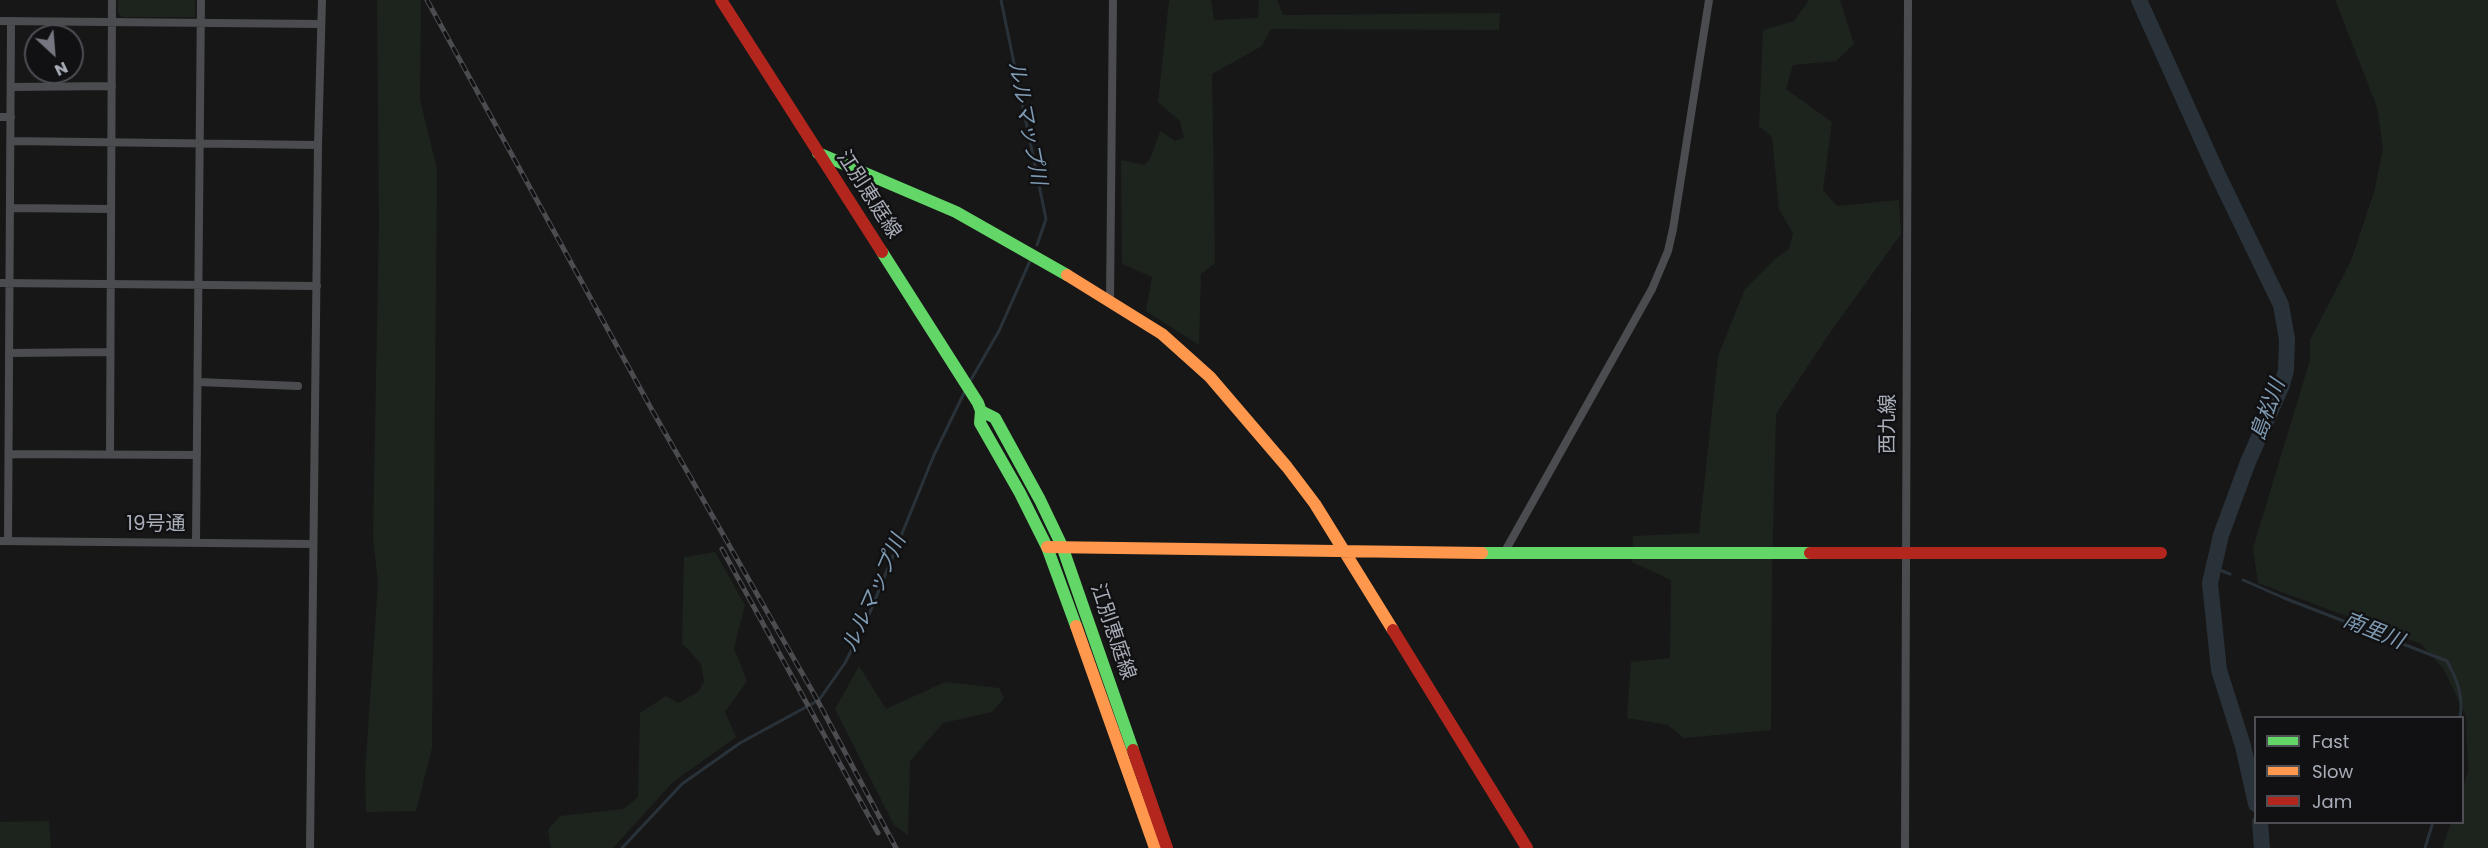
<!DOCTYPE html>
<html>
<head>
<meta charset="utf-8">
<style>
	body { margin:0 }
	#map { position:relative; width:2488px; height:848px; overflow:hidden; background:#171717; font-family:Poppins,sans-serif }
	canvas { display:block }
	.legend { position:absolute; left:2254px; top:716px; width:210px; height:108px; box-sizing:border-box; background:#111113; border:2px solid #4d4f55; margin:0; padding:8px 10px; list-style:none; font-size:18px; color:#a8adb8 }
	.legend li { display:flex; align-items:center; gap:12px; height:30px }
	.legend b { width:30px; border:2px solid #4d4f55 }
	.north { position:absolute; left:24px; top:24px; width:60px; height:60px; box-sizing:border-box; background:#111113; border:2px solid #4d4f55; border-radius:50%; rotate:154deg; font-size:16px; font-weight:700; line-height:24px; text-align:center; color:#a8adb8 }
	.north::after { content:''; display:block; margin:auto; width:21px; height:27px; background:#757880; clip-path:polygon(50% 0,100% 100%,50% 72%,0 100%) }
</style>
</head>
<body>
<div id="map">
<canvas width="2488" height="848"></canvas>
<ul class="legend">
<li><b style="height:8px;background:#63d668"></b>Fast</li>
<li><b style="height:8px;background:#ff974d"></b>Slow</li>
<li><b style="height:8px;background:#b3261e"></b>Jam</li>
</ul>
<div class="north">N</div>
</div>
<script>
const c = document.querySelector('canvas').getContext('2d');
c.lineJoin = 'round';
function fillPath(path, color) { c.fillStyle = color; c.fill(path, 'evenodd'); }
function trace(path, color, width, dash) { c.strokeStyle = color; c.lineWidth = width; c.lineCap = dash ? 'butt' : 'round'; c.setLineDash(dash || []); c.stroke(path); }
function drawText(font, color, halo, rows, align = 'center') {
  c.font = font + ' Poppins,"Noto Sans JP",sans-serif'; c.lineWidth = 5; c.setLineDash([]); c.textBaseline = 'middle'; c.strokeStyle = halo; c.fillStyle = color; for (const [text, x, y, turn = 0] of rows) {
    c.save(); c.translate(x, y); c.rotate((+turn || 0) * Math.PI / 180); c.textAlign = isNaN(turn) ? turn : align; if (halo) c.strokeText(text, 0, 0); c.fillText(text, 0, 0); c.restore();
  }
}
fillPath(new Path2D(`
	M118,0h77v17h-73l-4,-5z
	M377,0h44l-1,100 17,69 -5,579 -16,63 -50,1 -1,-38 13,-192 -5,-45 6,-315z
	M1169,0h42l3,20 44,-2 1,-18h18l6,15 217,-2 -1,17 -228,-1 -9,17 -50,28 3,189 -14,11 -2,71 -53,-34 6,-34 -30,-13 -1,-104 23,5c10,-8 10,-22 17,-34l14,10 9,-3 -4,-17 -22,-19z
	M1809,0h31l14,44 -18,17 -43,4 -7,24 46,33 -9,68 14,16 62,-6 2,34 -74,103 -51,77 -4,157 -1,159 -87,8 -16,-13 -41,-7 4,-56 39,-4 1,-78 -39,-18 1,-26 66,-3 19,-177 27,-67 31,-31 13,-9 4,-16 -14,-23 -7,-73 -13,-11 4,-96 31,-9z
	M2335,0h153v848h-46l9,-25 11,-1 1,-34 5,-17 -2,-55 -23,-48 -22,-24 -163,-61 -5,-35 57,-188v-20l41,-79 23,-69 9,-43 -6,-42z
	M715,552l30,53 -11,43 13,33 -22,31 11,25 -63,45 -60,66h-62l-3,-18 12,-14 64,-7 14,-12 2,-84 26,-17 12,7 20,-11 6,-10 -3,-18 -19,-21 2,-86z
	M859,666l27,43 59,-27 54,6 5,10 -12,14 -49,11 -33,38 -2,74 -14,-10 -59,-116z
	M49,821l2,27h-51v-26z`), '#1d241e');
trace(new Path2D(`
	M1001,0l45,219 -9,26
	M969,383l30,-52 31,-70
	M2212,567l18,7
	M2243,580l41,18 163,63c10,19 17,35 13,57
	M622,848l60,-64 58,-41 79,-43 26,-37 21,-41 68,-167 31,-64
	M2425,848l8,-26`), '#2a3239', 3);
trace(new Path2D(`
	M2139,0l78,173 64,132 6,34 -1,31 -4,15 -34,77 -27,73 -11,48 9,87 24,76 13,58
	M2260,822l2,26`), '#2a3239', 16);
trace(new Path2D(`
	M0,21l321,3
	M11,87l101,-1
	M0,117h11
	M11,141l307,4
	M10,208l101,1
	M0,283l317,3
	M1110,300l3,-300
	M9,353l101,-1
	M198,382l100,4
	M9,454l188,1
	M110,454l2,-454
	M0,541l313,3
	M8,541l3,-520
	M196,542l5,-542
	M1504,553l148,-264 16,-38 5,-22 36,-229
	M310,848l8,-703 4,-145
	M1905,848l3,-848`), '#4b4c50', 8);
trace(new Path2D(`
	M818,153l138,59 111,63
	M882,252l96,151 3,8 -1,12 40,70 27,54 29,79
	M981,411l14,7 45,82 22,46 71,204
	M1482,553h328`), '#63d668', 12);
trace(new Path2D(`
	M1067,275l95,59 48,43 77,90 28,37 78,126
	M1047,547l435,6
	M1076,626l79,222`), '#ff974d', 12);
trace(new Path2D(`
	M721,0l161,252
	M1810,553h351
	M1393,630l134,218
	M1133,750l34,98`), '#b3261e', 12);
const rail = new Path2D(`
	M427,0l225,410 162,284 82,154
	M722,549l156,284`);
trace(rail, '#4b4c4f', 5);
trace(rail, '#111113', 3, [9]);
drawText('20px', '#a8adb8', '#111113', [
	["江別恵庭線",868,195,57],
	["西九線",1889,424,-90],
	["19号通",156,525],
	["江別恵庭線",1112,632,71]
]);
drawText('italic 21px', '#7f9bb3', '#111113', [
	["ルルマップ川",1026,123,79],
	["島松川",2269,410,-70],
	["ルルマップ川",875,594,-66],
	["南里川",2373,632,22]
]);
</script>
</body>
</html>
